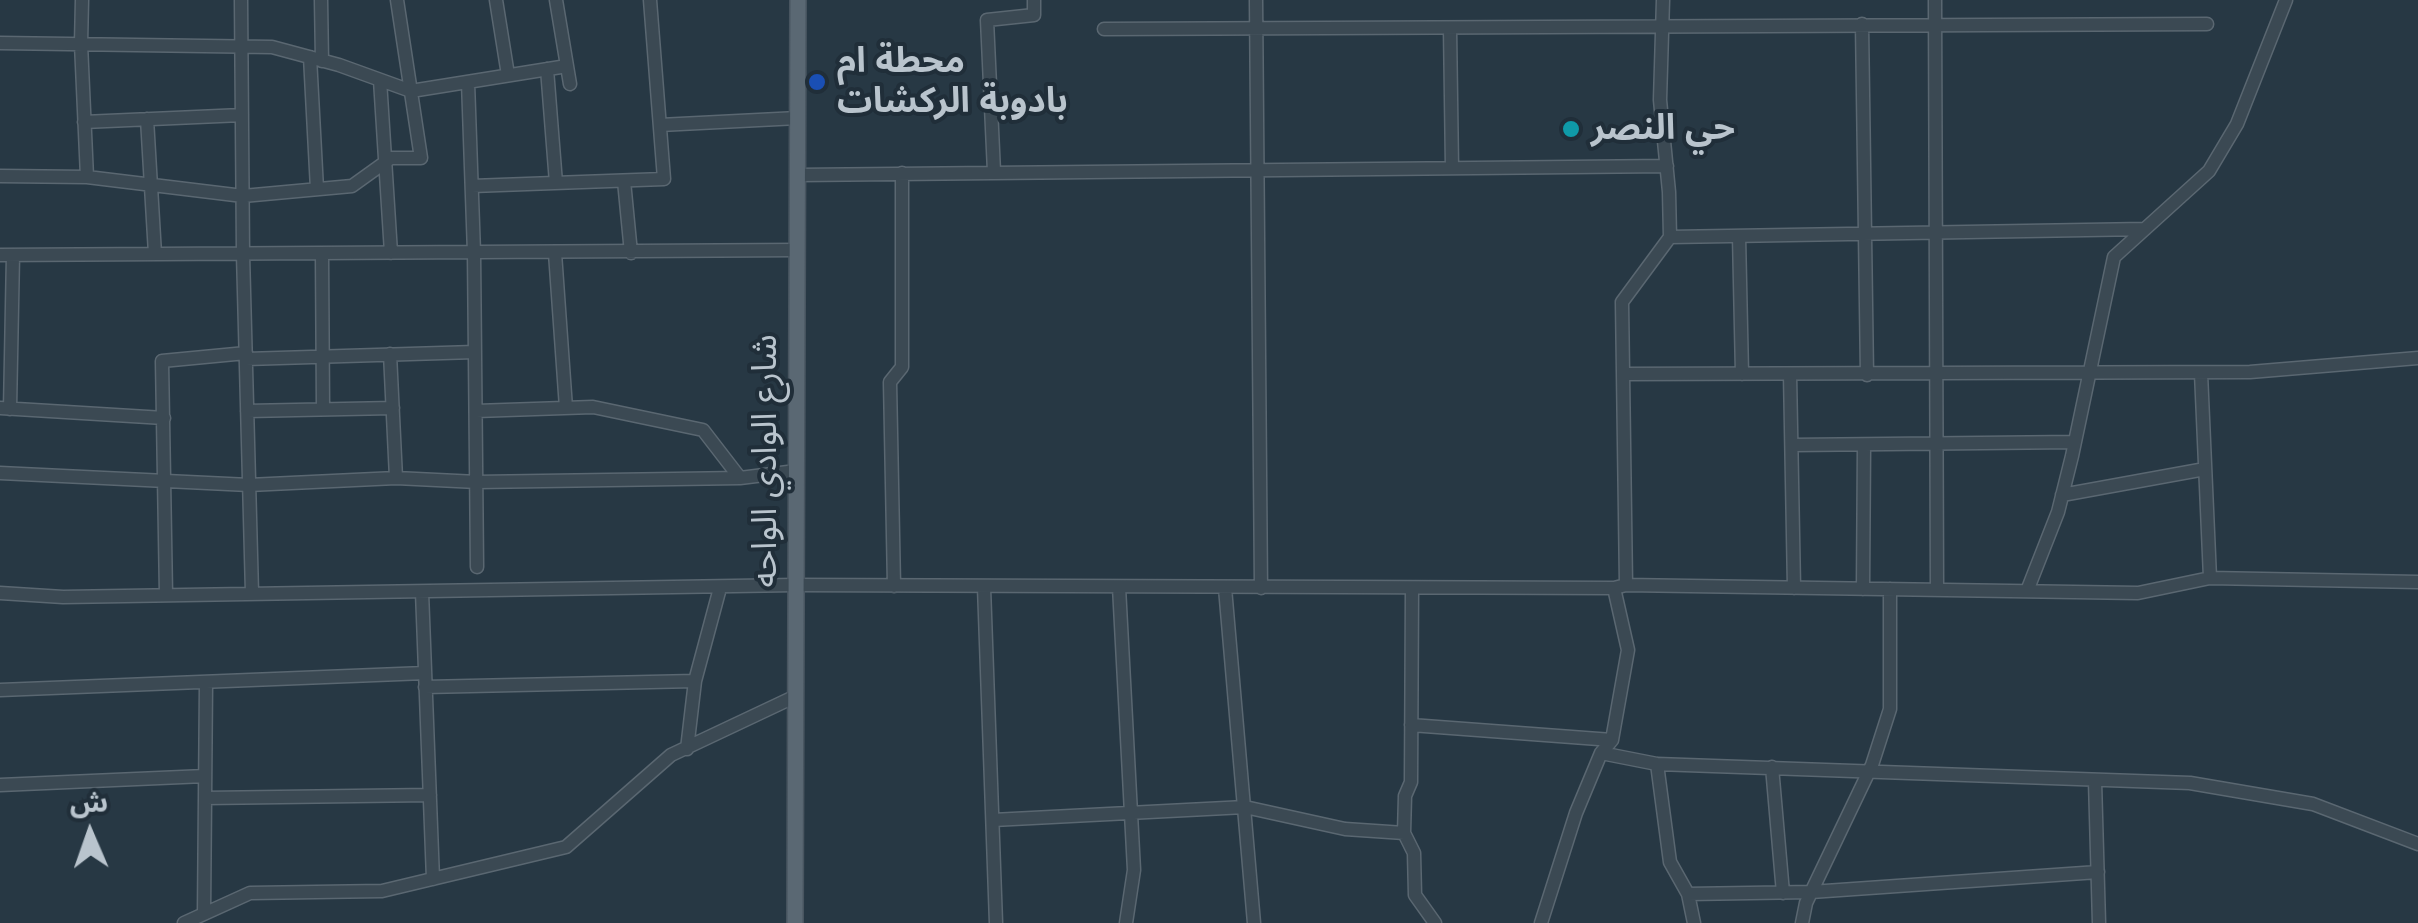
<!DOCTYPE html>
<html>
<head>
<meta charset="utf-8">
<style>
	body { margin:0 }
	#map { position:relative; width:2418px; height:923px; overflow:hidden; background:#273844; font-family:Arial,"Noto Sans Arabic",sans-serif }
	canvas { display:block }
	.north { position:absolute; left:40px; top:783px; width:100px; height:100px; -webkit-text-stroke:8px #202e39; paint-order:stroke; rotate:358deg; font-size:28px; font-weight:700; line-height:40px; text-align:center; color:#b9c4cd }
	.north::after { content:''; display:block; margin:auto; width:35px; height:45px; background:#b9c4cd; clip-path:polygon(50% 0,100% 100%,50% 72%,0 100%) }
</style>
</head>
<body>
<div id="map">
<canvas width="2418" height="923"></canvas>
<div class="north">ش</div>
</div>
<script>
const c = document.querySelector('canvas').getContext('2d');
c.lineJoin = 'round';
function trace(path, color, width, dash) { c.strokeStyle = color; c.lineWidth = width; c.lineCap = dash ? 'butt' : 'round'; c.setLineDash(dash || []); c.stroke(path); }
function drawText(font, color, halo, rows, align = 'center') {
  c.font = font + ' Arial,"Noto Sans Arabic",sans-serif'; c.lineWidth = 8; c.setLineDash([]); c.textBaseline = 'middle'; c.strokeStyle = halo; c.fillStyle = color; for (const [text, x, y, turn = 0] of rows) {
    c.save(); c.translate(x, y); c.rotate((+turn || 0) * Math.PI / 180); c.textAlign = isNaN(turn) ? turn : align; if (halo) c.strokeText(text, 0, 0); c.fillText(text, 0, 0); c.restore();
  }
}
const minor = new Path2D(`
	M82,0l-1,44 6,133
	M241,0l2,254 9,339
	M321,0l1,61
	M496,0l12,75
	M556,0l14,84
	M1256,0l5,588
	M1935,0l2,590
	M1862,24l5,351
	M1450,28l2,140
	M1104,29l1103,-5
	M0,43l272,4 67,18 72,26 156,-25
	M310,57l7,132
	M547,69l9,114
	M380,80l11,173
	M468,82l6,171 3,314
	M147,119l8,135
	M84,122l158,-7
	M660,125l138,-7
	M994,172l-7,-152 47,-5v-15
	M799,175l868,-9
	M0,176l87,1 156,19 109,-10 39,-28h30l-24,-158
	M624,181l7,72
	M472,186l192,-7 -14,-179
	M1739,236l3,138
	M1670,237l475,-8
	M555,253l11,155
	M322,254l1,155
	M0,255l798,-5
	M390,354l6,124
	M246,359l229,-7
	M2201,373l9,205
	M1623,374l627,-2 168,-14
	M1790,374l4,214
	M0,408l164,10
	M10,409l3,-154
	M247,411l146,-3
	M476,411l117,-4 110,23 37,48
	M1793,445l282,-3
	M0,473l249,12 147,-7 81,4 263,-4 56,-7
	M2062,495l143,-26
	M1626,585l-4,-283 48,-65 -1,-45 -9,-92 3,-100
	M894,586l-4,-204 12,-15v-194
	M984,587l12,336
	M1119,587l15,283 -8,53
	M1225,588l29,335
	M1863,589l1,-144
	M2027,591l31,-79 14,-56 42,-199 95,-86 28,-47 49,-124
	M422,592l11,287
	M0,593l63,4 732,-12 819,3 12,-3 512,8 72,-15 208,4
	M166,595l-4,-234 84,-8
	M425,687l270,-6
	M0,690l425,-17
	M1411,725l201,15
	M687,749l8,-68 25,-93
	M1601,753l56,11 533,19 123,21 105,40
	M1657,764l13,98 18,32 123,-2 287,-20
	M1772,767l11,126
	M2095,781l4,142
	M0,785l205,-9
	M205,798l225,-3
	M993,820l252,-13 100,22 59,4 1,-37 6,-14 1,-193
	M1404,833l10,20 1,42 20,28
	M1688,894l6,29
	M204,914l2,-231
	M184,923l66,-30 132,-2 184,-44 105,-92 125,-59
	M1541,923l35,-110 25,-60 11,-13 16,-90 -14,-62
	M1802,923l4,-20 66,-138 18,-56v-120`);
const major = new Path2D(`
	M795,923l3,-923`);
trace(minor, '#5a6771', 15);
trace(major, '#485560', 18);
trace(minor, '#3b4953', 12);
trace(major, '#5a6873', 15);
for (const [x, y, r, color] of [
	[817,82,10,"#1a4fb4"],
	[1571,129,10,"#0f9aa8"]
]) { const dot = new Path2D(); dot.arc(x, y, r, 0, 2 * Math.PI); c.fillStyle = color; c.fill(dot); trace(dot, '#202e39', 4); }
drawText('bold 35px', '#b9c4cd', '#202e39', [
	["محطة ام",837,62],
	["بادوبة الركشات",837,102],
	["حي النصر",1591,129]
], 'left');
drawText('35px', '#b9c4cd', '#202e39', [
	["شارع الوادي الواحه",766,461,-90]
]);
</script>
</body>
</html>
